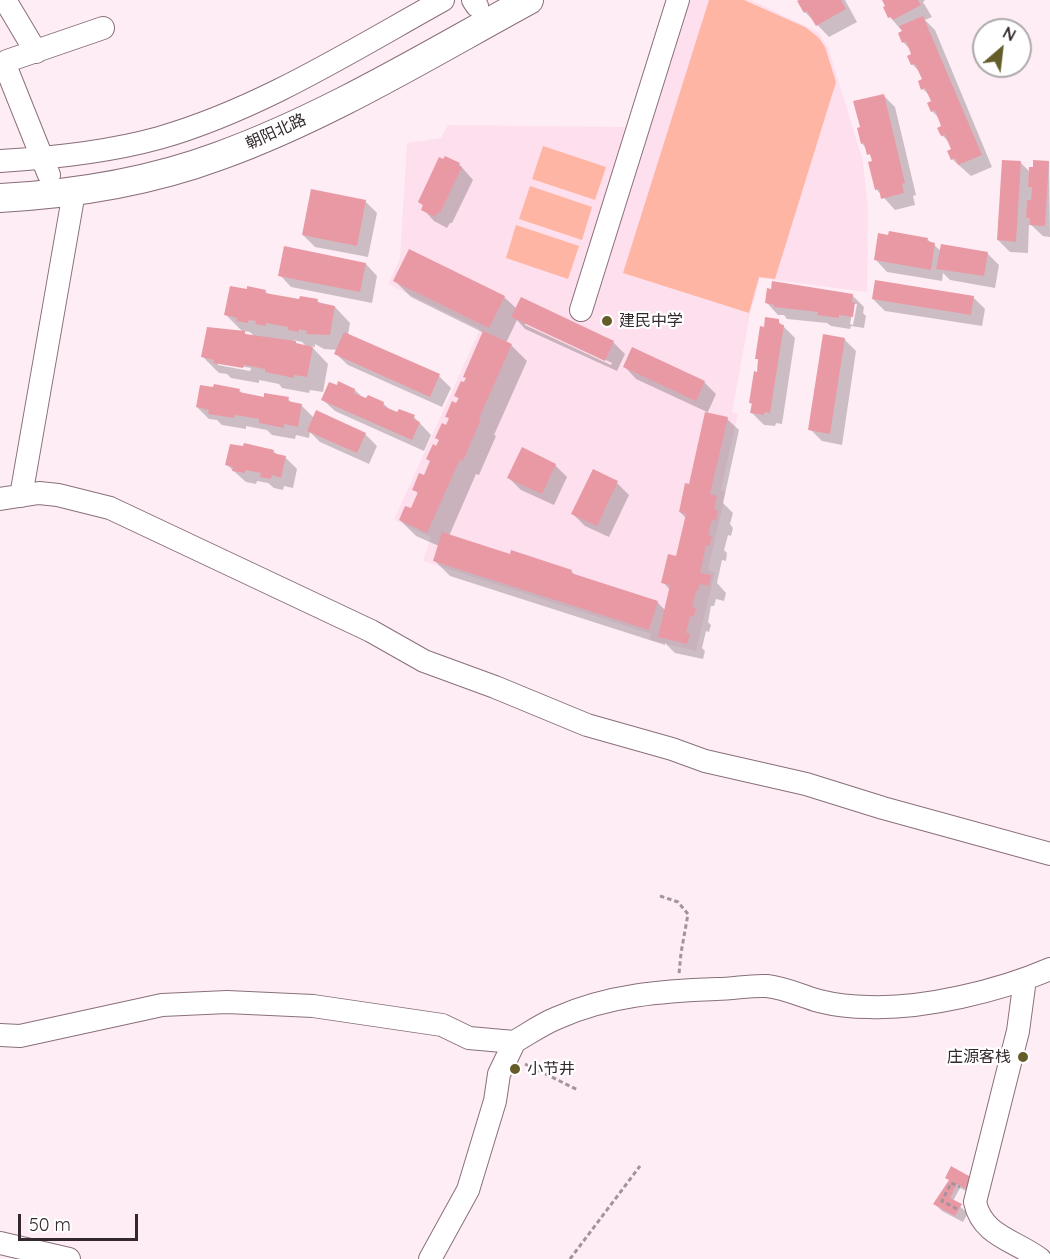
<!DOCTYPE html>
<html>
<head>
<meta charset="utf-8">
<style>
	body { margin:0 }
	#map { position:relative; width:1050px; height:1259px; overflow:hidden; background:#ffedf5; font-family:Quicksand,sans-serif }
	canvas { display:block }
	.north { position:absolute; left:972px; top:18px; width:60px; height:60px; box-sizing:border-box; background:#fff; border:2px solid #ada9ab; border-radius:50%; rotate:28deg; font-size:16px; font-weight:700; line-height:24px; text-align:center; color:#33282d }
	.north::after { content:''; display:block; margin:auto; width:21px; height:27px; background:#645d2a; clip-path:polygon(50% 0,100% 100%,50% 72%,0 100%) }
	.scale { position:absolute; left:18px; top:1214px; width:120px; height:27px; box-sizing:border-box; border:3px solid #33282d; border-top:0; padding-left:8px; font-size:18px; line-height:21px; white-space:nowrap; color:#33282d; -webkit-text-stroke:4px #fff; paint-order:stroke }
</style>
</head>
<body>
<div id="map">
<canvas width="1050" height="1259"></canvas>
<div class="north">N</div>
<div class="scale">50 m</div>
</div>
<script>
const c = document.querySelector('canvas').getContext('2d');
c.lineJoin = 'round';
function fillPath(path, color) { c.fillStyle = color; c.fill(path, 'evenodd'); }
function trace(path, color, width, dash) { c.strokeStyle = color; c.lineWidth = width; c.lineCap = dash ? 'butt' : 'round'; c.setLineDash(dash || []); c.stroke(path); }
function drawText(font, color, halo, rows, align = 'center') {
  c.font = font + ' Quicksand,"Noto Sans SC",sans-serif'; c.lineWidth = 4.5; c.setLineDash([]); c.textBaseline = 'middle'; c.strokeStyle = halo; c.fillStyle = color; for (const [text, x, y, turn = 0] of rows) {
    c.save(); c.translate(x, y); c.rotate((+turn || 0) * Math.PI / 180); c.textAlign = isNaN(turn) ? turn : align; if (halo) c.strokeText(text, 0, 0); c.fillText(text, 0, 0); c.restore();
  }
}
fillPath(new Path2D(`
	M669,0h82l67,32 10,15 35,114 5,49 -1,82 -107,-14 -10,36 -18,98 6,2 -17,76 5,2 -18,78 7,2 -19,79 -46,-11 1,-6 -228,-73 8,-24 -37,-17 86,-191 -92,-45 12,-26 7,-115 34,-5 7,-13 181,2z`), '#fddfed');
fillPath(new Path2D(`
	M709,0h35l61,27 14,11 6,9 11,35 -61,197 -16,-2 -10,36 -126,-40z
	M543,146l63,21 -11,33 -63,-21z
	M530,186l62,21 -10,33 -63,-21z
	M516,225l63,21 -11,33 -62,-21z`), '#ffb5a4');
fillPath(new Path2D(`
	M802,0h43l12,22 -28,15 -24,-25z
	M883,0h42l-2,2 9,15 -7,3 10,10 57,137 -21,9 -19,-17 1,-9 -3,-7 -8,-8 1,-8 -3,-8 -8,-8 1,-9 -2,-5 -8,-8 1,-9 -4,-8 -8,-8 1,-9 -2,-5 -8,-8v-10l-13,-15 -3,-11z
	M883,95l12,12 21,88 -3,1 2,9 -20,5 -18,-20 -4,-31 -11,-16z
	M1049,162l1,75 -7,-1 -14,-13 -1,30 -18,-1 -12,-12 23,-77 10,10z
	M459,164l14,16 -21,43h-2l-3,5 -13,-7 -11,-12 1,-3 -5,-4z
	M365,201l12,12 -9,44 -53,-10 -12,-12z
	M927,239l14,12 46,2 12,12 -4,23 -45,-8 -7,-7 -1,8 -55,-9 -11,-12z
	M366,264l11,12 -5,27 -81,-16 -11,-12z
	M395,281l109,16 13,12 96,33 12,12 -8,17 -92,-42 -8,-9 -11,23 5,2 16,16 -33,74 2,1 -17,39 -3,-1 -27,62 62,20 60,15 6,6 80,25 8,8 5,-20 -7,-8 14,-24 9,-40 -6,-6 10,-26 17,-74 -71,-33 -11,-12 8,-18 71,33 12,12 -9,20 20,5 12,11 -16,73 10,10 -3,11 3,4 -2,8 -3,-1 -4,15 3,3 -1,8 -4,-1 -5,23 9,10 -2,8 -8,-2 -2,7h-3l-3,16 3,3 -2,7 -3,-1 -4,17 3,3 -2,8 -28,-6 -10,-10v2l-215,-69 -16,-16 5,-14 -23,-10 -16,-16 11,-10 8,-16 -5,-4 10,-13 26,-58 -3,-3 13,-16 -4,-4 9,-12 19,-51 -73,-36zM525,322l87,41 -1,2 -86,-40z
	M265,291l4,4 32,6 16,-1 4,5 14,2 15,16 -2,12 91,41 12,12 -9,19 -94,-42 -12,-11 2,-4 -14,-1 -9,-5v3l-4,-1 17,18 -5,28 -13,-2 -1,3 -27,-5 -3,-4 -20,-4v3l-28,-5 -4,-4 -8,-1 -16,-16 41,-24 -18,-18zM242,331l8,1 5,5 -8,-2zM293,340l9,2 5,5 -9,-2zM218,362l33,6 -1,3 -32,-6z
	M772,291l80,4 12,12 -1,6 3,3 -2,12 -13,-2 -1,3 -19,-3 -4,-3 -40,-4 -3,-4h-6l-11,-12zM854,304h3l-4,21 -3,-1z
	M973,297l12,12 -3,17 -97,-15 -12,-12z
	M778,321l17,17 -13,86 -6,-1 -1,3 -11,-1 -12,-12 1,-8 -3,-2 8,-30 2,-12 -3,-3 8,-29z
	M844,339l12,12 -14,94 -20,-4 -12,-12z
	M239,390l4,4 22,4 23,1 5,5 8,1 13,13 2,-6 49,22 12,12 -8,18 -49,-22 -10,-10 -1,6 -13,-3 -1,4 -23,-4 -5,-5 -21,-4v3l-24,-4 -5,-5 -8,-1 -12,-12z
	M355,390l8,8 20,5 8,8 7,3 16,3 17,18 -7,16 -89,-40 -12,-11z
	M273,451l5,4 7,2 12,12 -4,19 -9,-2 -1,4 -9,-2 -6,-5 -11,-2 -1,3 -10,-2 -19,-17z
	M555,465l12,12 -13,28 -33,-15 -12,-12z
	M593,471l24,12 12,12 -20,42 -24,-11 -12,-12z
	M952,1168l26,29 -18,-9 -7,13 15,12 -5,9 -21,-11 -7,-7 5,-10 8,4z`), '#0003');
fillPath(new Path2D(`
	M799,0h42l5,9 -30,17 -9,-15 -3,2 -7,-12z
	M882,0h36l3,5 -28,15 -2,-3 -3,1 -5,-11 2,-1z
	M923,16l59,139 -24,10 -3,-7 -4,2 -4,-9 4,-2 -6,-14 -4,1 -4,-8 4,-2 -6,-16 -4,2 -4,-9 4,-2 -6,-13 -4,2 -3,-9 4,-2 -7,-15 -4,1 -4,-9 4,-2 -5,-13 -4,2 -4,-10 4,-2 -3,-5z
	M884,94l21,89 -3,1 2,9 -23,6 -2,-10 -4,1 -7,-28 4,-1 -2,-7 -3,1 -3,-12 -3,1 -4,-16 3,-1 -7,-26z
	M445,156l15,7 -2,3 4,1 -22,46 -2,-1 -3,5 -14,-7 2,-5 -5,-3 21,-45 4,2z
	M1002,160l19,1 -5,81 -19,-2z
	M1033,160l16,1 -4,65 -16,-1 1,-7h-4l1,-18h4l1,-13h-4l1,-20h4z
	M311,189l55,11 -9,46 -55,-11z
	M889,231l39,7 -1,3 8,2 -4,27 -57,-10 4,-27 10,2z
	M941,244l47,8 -4,24 -48,-7z
	M284,246l82,17 -6,29 -82,-16z
	M409,249l96,47 -16,32 -96,-47z
	M875,280l99,16 -3,19 -99,-16z
	M772,281l81,13 -1,8h3l-2,15 -14,-2v3l-22,-3 1,-3 -44,-5v-2l-9,-2 2,-15 4,1z
	M230,286l17,3v-3l19,4 -1,3 34,6 1,-3 18,3 -1,3 18,4 -5,29 -24,-1 1,-3 -8,-2v3l-11,-2v-3l-22,-4v3l-11,-2 1,-3 -7,-1 -1,3 -12,-2 1,-3 -13,-3z
	M521,297l93,44 -9,20 -94,-44z
	M765,317l14,2v5l5,1 -14,88 -5,-1 -1,3 -14,-2 2,-10h-3l5,-32 3,1 1,-13h-3l5,-33 4,1z
	M207,327l38,4v3l51,7v2l17,4 -6,30 -13,-2v3l-29,-6v-3l-21,-4 -1,3 -30,-5 1,-3 -13,-3z
	M483,331l29,13 -33,74 2,1 -18,42 -3,-2 -33,74 -28,-13 6,-14 6,2 7,-16 -6,-2 7,-17 5,2 6,-14 -4,-2 7,-15 3,2 3,-6 -4,-2 7,-15 4,2 3,-7 -4,-1 7,-16 4,2 3,-5 -5,-2 7,-15 3,1 2,-4 -3,-1z
	M344,332l96,42 -10,23 -96,-43z
	M823,334l22,4 -15,96 -22,-4z
	M632,347l73,34 -9,20 -73,-34z
	M338,381l17,8 -1,4 12,5 2,-3 16,7 -1,4 14,6 2,-3 16,6 -2,4 7,3 -8,18 -91,-40 8,-18 8,3z
	M214,384l26,5 -1,3 25,5v-4l25,4 -1,4 14,3 -4,23 -14,-3v4l-25,-5v-4l-24,-4 -1,3 -26,-4 1,-4 -13,-3 4,-22 13,2z
	M316,410l50,23 -9,20 -50,-22z
	M705,412l23,5 -18,77 7,2 -3,13 4,1 -2,11 -4,-1 -4,15 4,1 -2,10 -4,-1 -6,28 11,2 -2,11 -9,-2 -2,7h-2l-4,16 4,1 -2,9 -4,-1 -4,17 4,1 -3,10 -29,-7 12,-52 -9,-2 7,-29 8,2 10,-42 -7,-2 6,-29 4,1z
	M244,443l30,7 -1,3 13,3 -5,22 -9,-3 -1,4 -11,-2 1,-4 -16,-3v3l-13,-2 1,-4 -8,-2 5,-21 13,2z
	M522,447l34,17 -14,30 -35,-16z
	M593,469l25,12 -21,45 -26,-12z
	M442,532l68,22 1,-4 61,20 -1,3 87,28 -9,29 -216,-69z
	M951,1166l25,14 -6,11 -13,-7 -7,14 12,6 -7,12 -22,-12 16,-24 -4,-2z`), '#e999a4');
const minor = new Path2D(`
	M5,0l31,52
	M473,0l4,6
	M0,161c53,-3 108,-9 159,-23 101,-29 192,-87 284,-138
	M49,175l-44,-110 2,-4 96,-33
	M581,310l97,-310
	M21,496l53,-304
	M0,499l39,-6 19,2 52,13 261,123 53,30 71,26 92,38 85,24 33,12 101,23 77,24 167,46
	M1025,979l-7,52 -43,171c7,34 40,38 65,57
	M0,1035l20,1 142,-31 65,-3 86,4 129,19 27,13 45,4
	M0,1243l69,16
	M430,1259l38,-69 27,-89 4,-27 13,-27 2,-5c14,-8 28,-18 43,-24 51,-23 105,-27 160,-29 17,0 33,-4 50,-3 18,2 35,10 52,15 16,4 34,6 50,6 55,2 130,-16 181,-38`);
const major = new Path2D(`
	M0,198c74,-4 149,-16 219,-42 108,-39 209,-101 310,-156`);
trace(minor, '#896f7b', 24);
trace(major, '#896f7b', 30);
trace(new Path2D(`
	M660,896l18,6 10,12 -7,39 -2,21
	M525,1064l53,26
	M957,1209l-15,-8 9,-18 9,4
	M570,1259l70,-93`), '#a3949b', 3, [4.5, 3]);
trace(minor, '#fff', 22);
trace(major, '#fff', 28);
for (const [x, y, r, color] of [
	[607,321,6,"#645d2a"],
	[1023,1057,6,"#645d2a"],
	[515,1069,6,"#645d2a"]
]) { const dot = new Path2D(); dot.arc(x, y, r, 0, 2 * Math.PI); c.fillStyle = color; c.fill(dot); trace(dot, '#fff', 2); }
drawText('16px', '#33282d', '#fff', [
	["朝阳北路",276,132,-24]
]);
drawText('16px', '#33282d', '#fff', [
	["建民中学",619,321],
	["庄源客栈",1011,1057,"right"],
	["小节井",527,1069]
], 'left');
</script>
</body>
</html>
